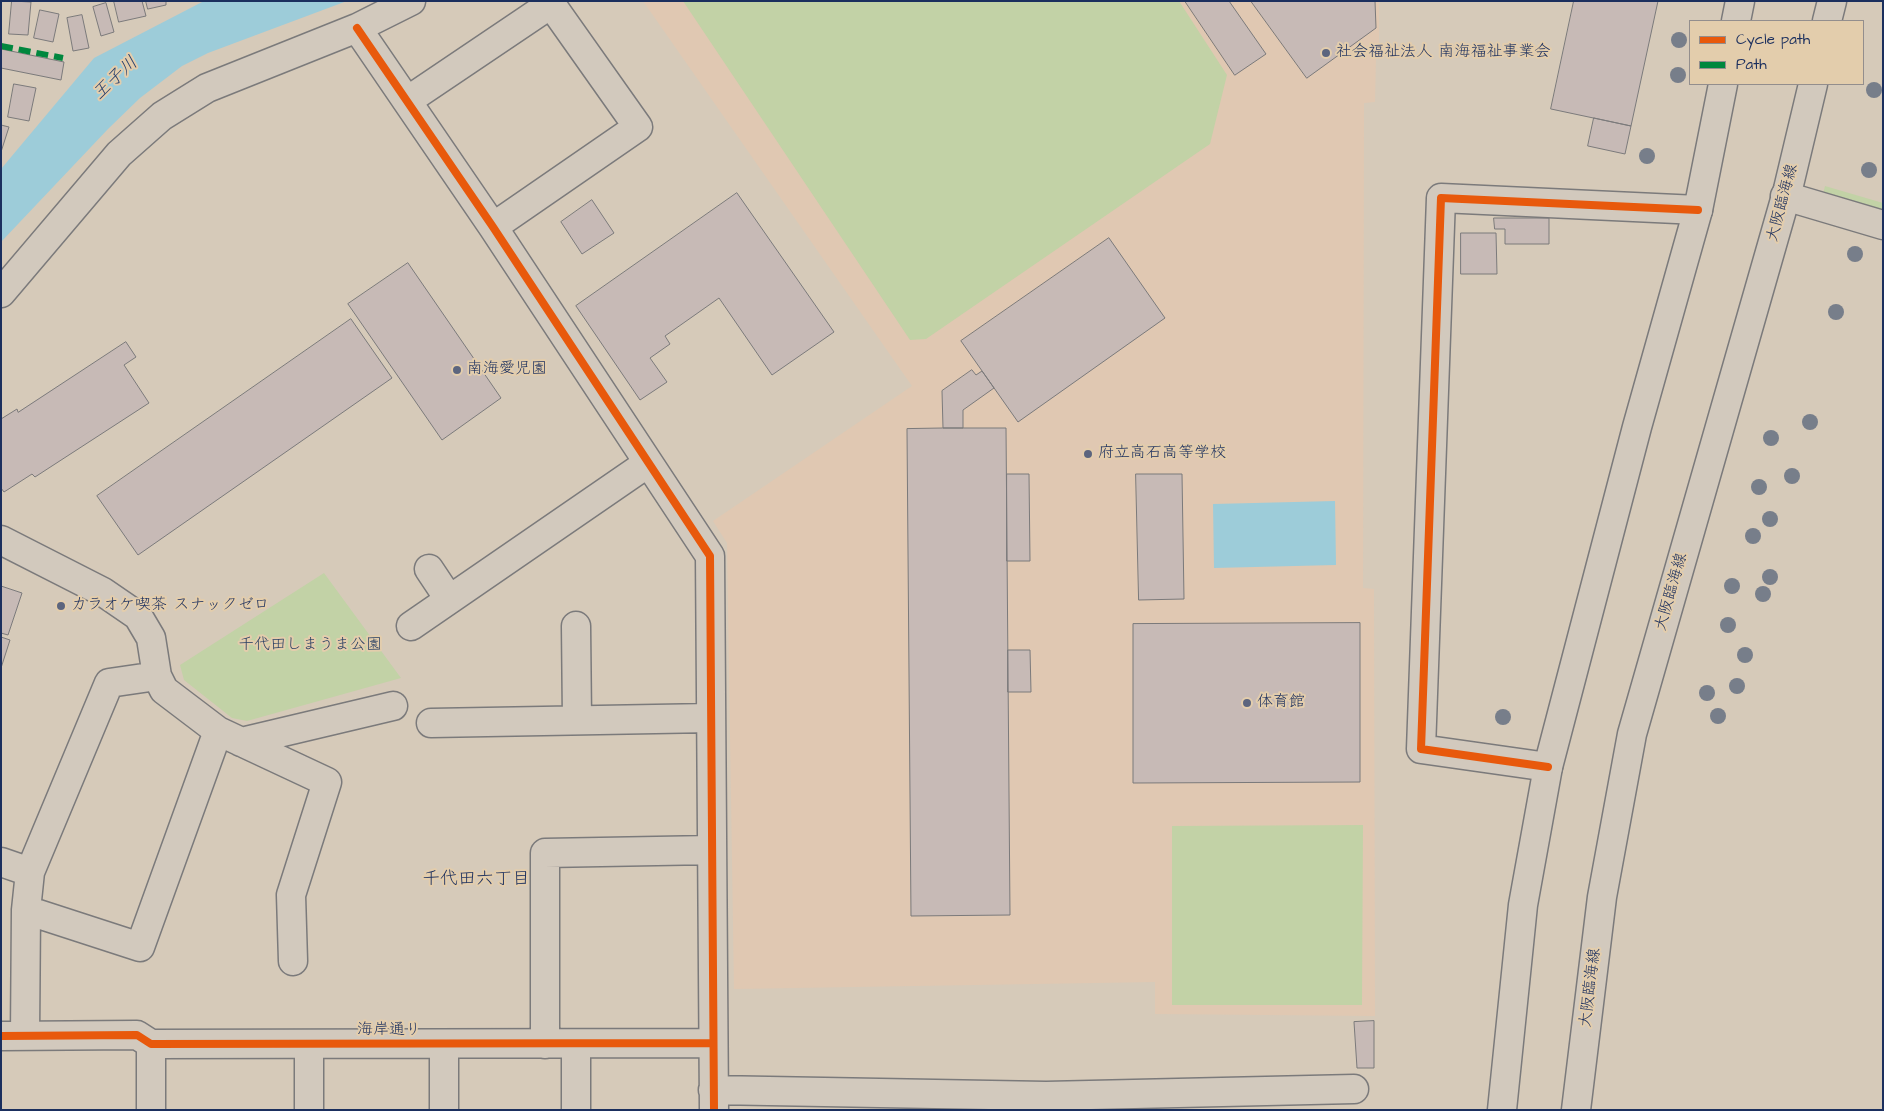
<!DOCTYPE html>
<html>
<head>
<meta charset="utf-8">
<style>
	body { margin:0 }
	#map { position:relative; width:1884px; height:1111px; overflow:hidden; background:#d6cab9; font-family:"Architects Daughter",sans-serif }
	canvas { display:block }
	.frame { position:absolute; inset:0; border:2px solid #1b2f5e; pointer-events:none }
	.legend { position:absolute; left:1689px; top:20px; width:175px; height:65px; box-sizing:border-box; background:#e3cdac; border:1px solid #938e8d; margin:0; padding:6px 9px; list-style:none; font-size:15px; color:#1b2f5e }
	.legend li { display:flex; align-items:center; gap:10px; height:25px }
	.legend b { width:25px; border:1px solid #938e8d }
</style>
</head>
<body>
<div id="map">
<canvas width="1884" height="1111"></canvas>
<div class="frame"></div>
<ul class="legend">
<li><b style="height:6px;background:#e8590c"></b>Cycle path</li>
<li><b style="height:6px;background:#00873e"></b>Path</li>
</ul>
</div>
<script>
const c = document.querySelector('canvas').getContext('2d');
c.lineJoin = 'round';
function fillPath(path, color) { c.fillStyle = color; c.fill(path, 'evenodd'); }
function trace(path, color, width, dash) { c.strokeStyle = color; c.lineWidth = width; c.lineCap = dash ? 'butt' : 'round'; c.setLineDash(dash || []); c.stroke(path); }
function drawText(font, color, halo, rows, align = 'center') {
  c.font = font + ' "Architects Daughter","Klee One",sans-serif'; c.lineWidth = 4; c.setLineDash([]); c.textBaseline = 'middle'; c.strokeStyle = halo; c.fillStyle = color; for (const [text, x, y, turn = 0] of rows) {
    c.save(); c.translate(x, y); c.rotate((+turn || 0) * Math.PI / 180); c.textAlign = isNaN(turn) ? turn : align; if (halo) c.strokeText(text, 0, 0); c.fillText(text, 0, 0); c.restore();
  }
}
fillPath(new Path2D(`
	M643,1h736v50l-3,4 -1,47 -11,1 -1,485 11,1 1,427 -220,-2v-32l-421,7 -7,-446 -14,-22 199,-135z`), '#e0c8b2');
fillPath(new Path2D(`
	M683,1h496l48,74 -17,69 -284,195 -16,1z
	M1825,186l58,17v35l-66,-20z
	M324,573l77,105 -154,43 -15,-3 -48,-38 -4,-15z
	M1363,825l-1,180h-190v-179z`), '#c2d2a6');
fillPath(new Path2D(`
	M204,1h143l-139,52 -26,13 -42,32 -32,31 -107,113v-73l93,-111z
	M1335,501l1,64 -122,3 -1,-64z`), '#9dccd9');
const building = new Path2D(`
	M12,1l19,1 -3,33 -19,-1z
	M114,1h28l4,15 -27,6z
	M146,1h20v4l-18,4z
	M1185,1h44l37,53 -31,21z
	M1251,1h124l1,27 -69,50z
	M1574,1h84l-27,125 -80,-17z
	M106,3l8,29 -13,4 -8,-29z
	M40,10l19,4 -6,28 -19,-4z
	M82,15l7,33 -16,3 -6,-33z
	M1,49l63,13 -3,18 -60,-12z
	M14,84l22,4 -7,33 -21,-4z
	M1594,118l37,8 -6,28 -37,-8z
	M1,125l8,2 -8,25z
	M737,193l97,139 -62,43 -53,-77 -54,38 5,8 -20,14 17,24 -27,18 -64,-94z
	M592,200l22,33 -32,21 -21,-32z
	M1494,218h55v26h-44v-15h-10z
	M1461,233h35l1,41h-36z
	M1109,238l56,80 -147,104 -57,-81z
	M408,263l93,135 -59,42 -94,-136z
	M351,319l41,59 -254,177 -41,-59z
	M126,342l10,15 -12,8 25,38 -114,74 -3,-3 -28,18 -3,-4v-69l16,-10 1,3z
	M972,370l4,5 6,-4 12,17 -31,22v18h-20l-1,-37z
	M943,428h63l4,487 -99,1 -4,-487z
	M1007,474h22l1,87h-23z
	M1136,474h46l2,125 -45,1z
	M1,586l21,7 -14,42 -7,-2z
	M1360,623v159l-227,1v-159z
	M1,637l9,3 -9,28z
	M1008,650h22l1,42h-23z
	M1374,1021v47h-17l-3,-46z`);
fillPath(building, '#c7bab6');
trace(building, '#7b7a7b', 1);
const minor = new Path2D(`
	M357,28l136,199 217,329 4,554
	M407,101l144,-97 87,123 -145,100
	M1785,196l98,29
	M1,293l118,-139 43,-38 45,-28 150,-60 54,-27
	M1,540l102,52 35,24 13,22 6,38 7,14 54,41 109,51 -36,113 2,66
	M429,569l20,30
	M411,626l237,-163
	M576,626l1,94
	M431,723l280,-5
	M241,742l152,-36
	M1548,767l-127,-18 20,-551 257,12
	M1,862l29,10
	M26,910l114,37 78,-216
	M1,1036l136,-1 14,9 562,-1
	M25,1036l1,-126 4,-38 79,-189 48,-7
	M545,1044v-191l167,-3
	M309,1046v64
	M713,1090l333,6 308,-7
	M151,1110v-66
	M444,1110v-65
	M576,1110v-66`);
const major = new Path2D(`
	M1736,21l4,-20
	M1827,21l5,-20
	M1502,1110l21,-205 25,-138 89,-340 61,-217 25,-126
	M1576,1110l26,-213 30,-163 156,-545 25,-105`);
trace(minor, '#7b7a7b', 31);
trace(major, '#7b7a7b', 31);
trace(minor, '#d2c9bd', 28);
trace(major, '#d2c9bd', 28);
trace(new Path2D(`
	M1,46l62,12`), '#00873e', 6, [12, 6]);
trace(new Path2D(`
	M357,28l136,199 217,329 4,554
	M1548,767l-127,-18 20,-551 257,12
	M1,1036l136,-1 14,9 562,-1`), '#e8590c', 8);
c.fillStyle = '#777e8a';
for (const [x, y] of [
	[1679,40],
	[1678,75],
	[1874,90],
	[1647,156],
	[1869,170],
	[1855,254],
	[1836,312],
	[1810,422],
	[1771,438],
	[1792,476],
	[1759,487],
	[1770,519],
	[1753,536],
	[1770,577],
	[1732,586],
	[1763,594],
	[1728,625],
	[1745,655],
	[1737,686],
	[1707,693],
	[1718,716],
	[1503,717]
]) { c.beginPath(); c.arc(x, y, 8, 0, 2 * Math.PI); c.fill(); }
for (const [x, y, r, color] of [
	[1326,53,5,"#5c657e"],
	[457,370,5,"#5c657e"],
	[1088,454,5,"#5c657e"],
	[61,606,5,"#5c657e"],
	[1247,703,5,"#5c657e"]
]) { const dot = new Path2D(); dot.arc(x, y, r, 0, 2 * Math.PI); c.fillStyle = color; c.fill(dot); trace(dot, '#e3cdac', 2); }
drawText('16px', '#1b2f5e', '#e3cdac', [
	["社会福祉法人 南海福祉事業会",1336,53],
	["南海愛児園",467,370],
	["府立高石高等学校",1098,454],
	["カラオケ喫茶 スナックゼロ",71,606],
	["体育館",1257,703]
], 'left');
drawText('16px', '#1b2f5e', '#e3cdac', [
	["大阪臨海線",1783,203,-75],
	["大阪臨海線",1672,592,-74],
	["大阪臨海線",1591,988,-83],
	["海岸通り",389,1031]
]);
drawText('16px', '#2a4064', '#e3cdac', [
	["千代田しまうま公園",310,646]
]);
drawText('italic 18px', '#263f6c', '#e3cdac', [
	["王子川",116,79,-43]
]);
drawText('18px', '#1b2f5e', '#e3cdac', [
	["千代田六丁目",476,880]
]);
</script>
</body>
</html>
